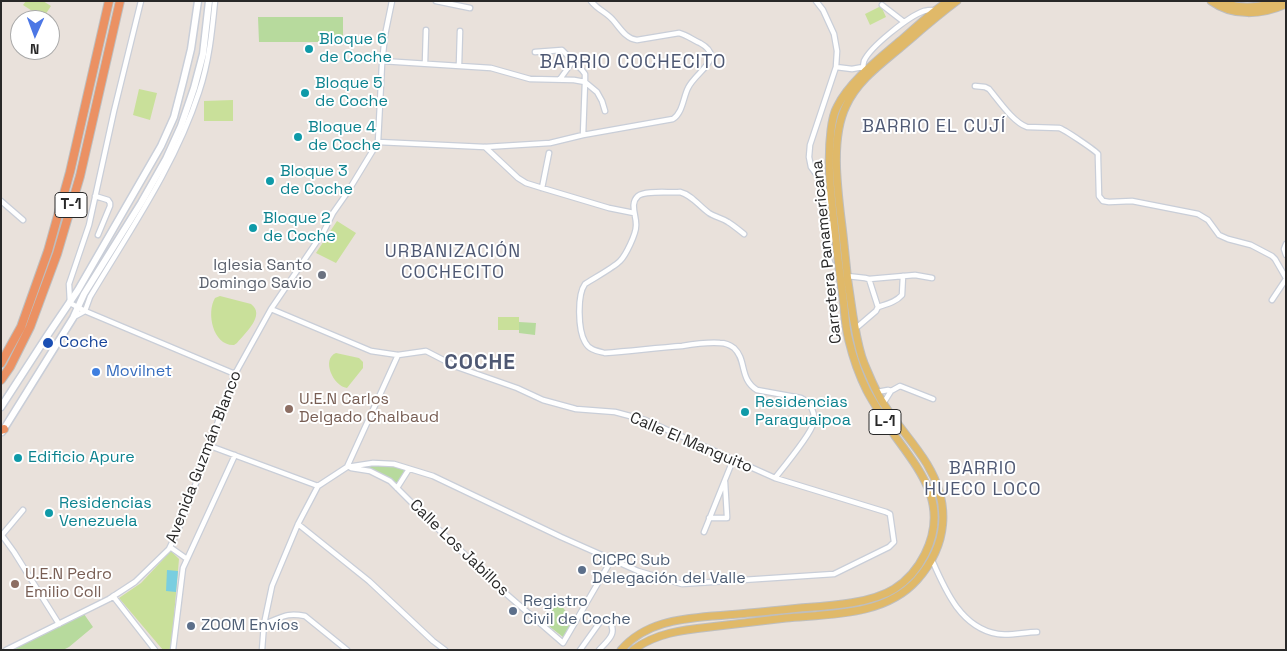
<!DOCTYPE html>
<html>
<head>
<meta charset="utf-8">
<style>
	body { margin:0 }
	#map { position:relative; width:1287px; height:651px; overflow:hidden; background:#e9e1db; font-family:"Space Grotesk",sans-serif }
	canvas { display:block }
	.frame { position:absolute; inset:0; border:2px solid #282828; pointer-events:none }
	.north { position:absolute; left:10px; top:10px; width:50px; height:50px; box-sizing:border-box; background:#fff; border:1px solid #a9a9a9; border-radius:50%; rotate:182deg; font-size:14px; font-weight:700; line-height:20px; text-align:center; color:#282828 }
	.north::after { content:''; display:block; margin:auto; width:18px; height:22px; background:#4c77e5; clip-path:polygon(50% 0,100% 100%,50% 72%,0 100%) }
</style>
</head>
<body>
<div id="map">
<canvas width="1287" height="651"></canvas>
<div class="frame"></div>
<div class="north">N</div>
</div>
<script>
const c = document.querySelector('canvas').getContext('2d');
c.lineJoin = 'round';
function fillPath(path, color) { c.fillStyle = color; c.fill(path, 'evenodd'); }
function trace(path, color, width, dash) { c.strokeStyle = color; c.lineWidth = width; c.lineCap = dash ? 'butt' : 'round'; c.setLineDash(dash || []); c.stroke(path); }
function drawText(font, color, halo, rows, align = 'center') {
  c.font = font + ' "Space Grotesk",sans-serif'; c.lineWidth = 4; c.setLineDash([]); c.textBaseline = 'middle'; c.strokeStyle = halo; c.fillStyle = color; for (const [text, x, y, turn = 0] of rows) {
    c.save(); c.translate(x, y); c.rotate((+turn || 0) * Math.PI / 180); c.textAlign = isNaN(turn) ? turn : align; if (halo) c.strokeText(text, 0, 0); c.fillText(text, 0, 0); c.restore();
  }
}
fillPath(new Path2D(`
	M258,17h85v25h-84z
	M519,322l17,1 -1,12 -16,-2z
	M373,464l21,1 13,5 -10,17 -26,-17 -21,-2z
	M555,605h6l12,16 -10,16 -18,-14z
	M84,614l9,13 -24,20 -6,3h-53z`), '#b7da9d');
fillPath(new Path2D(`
	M26,1h17l8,5 -8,12 -20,-13z
	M881,6l5,11 -16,8 -5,-11z
	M139,89l18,4 -7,27 -17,-5z
	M233,100v21h-29v-20z
	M337,221l19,12 -20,30 -20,-10z
	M220,296l31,8c15,11 -6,29 -14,39l-3,2c-21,1 -28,-32 -19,-47z
	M498,317h21v13h-21z
	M336,353l23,5 4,4v6l-16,20c-14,-2 -26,-29 -11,-35z
	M171,551l8,8 -8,91h-8l-44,-52 22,-15z`), '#c9e09a');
fillPath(new Path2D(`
	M167,570l11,1 -2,21 -10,-1z`), '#79cee0');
const minor = new Path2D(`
	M141,1l-27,110 -25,114 -20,59 1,19 15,8 150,63
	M436,1l34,7
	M816,1l7,9 11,24 3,17 -1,16 -26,78 -1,12 2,10 8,11 8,18 2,7
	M882,5l22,17
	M535,52l27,-2 20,20 3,4v8l-2,53
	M382,61l109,7 39,11 44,1 11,2 12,10 5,9 3,10
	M425,63l1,-33
	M459,65l1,-34
	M836,67l16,2 11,-2
	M864,72c-1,-4 -1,-7 0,-11 6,-14 45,-45 60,-50 3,-1 8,-1 11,-1
	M560,79l13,-18
	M975,86l10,1 4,2c10,12 24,33 38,38l32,1c5,1 37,23 39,26 0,1 0,2 0,4l1,38 4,5 6,1 23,-1 66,13 10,6 11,15 9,4 23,6 21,11 3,3 11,19
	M378,142l107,5 65,-4 33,-8 90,-16c10,-7 10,-21 15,-31 8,-17 39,-30 12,-45 -7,-3 -13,-8 -21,-10l-42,7c-11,-1 -17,-12 -24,-20 -7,-8 -15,-10 -22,-19
	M485,147l33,31 8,5 16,5 67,20 25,5
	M542,188l7,-35
	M95,196l13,4 2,3v3l-12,29
	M1,201l22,19
	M744,234c-5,-4 -11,-9 -16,-12 -6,-4 -13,-5 -19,-9 -10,-7 -17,-18 -29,-21 -10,1 -35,-2 -42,4 -9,8 -1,20 -2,30 0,8 -10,29 -16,35 -7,7 -26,17 -35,23 -8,11 -7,46 0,58 4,8 12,9 20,11 26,-2 51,-5 77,-7 12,-2 25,-4 38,-3 5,0 10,2 14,5 13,12 5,31 23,42l44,8c10,5 15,15 12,26 -2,10 -30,44 -38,54
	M1286,244l-2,5 2,6
	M831,265l-4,-11v-5l4,-10v-16
	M847,276l18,2 4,1 46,-4 17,3
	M1272,300l14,-21
	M878,307c9,-3 18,-5 24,-12l1,-19
	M74,317l11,-6 5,-14c40,-67 85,-131 109,-205 10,-30 13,-60 16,-91
	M855,329l21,-18 2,-4 -9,-28
	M877,392l11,-2 3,1
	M883,404l8,-13 9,-5 33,13
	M210,446l108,40
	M347,467l51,-112
	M351,468l19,3 20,10 46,46 68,65 59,51 49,-84
	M397,488l12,-19
	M709,518h18v-2l-2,-34
	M298,524l71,57 64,60 12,9
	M704,532l29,-72
	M1,534l13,18 45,72
	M2,535l21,-25
	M170,547l17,12
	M932,560c13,30 29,68 66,74 12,2 27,-2 39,-2
	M113,596l42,54
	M264,624c18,-6 21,-12 41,-8l42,34
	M6,650l103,-51 26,-17 34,-33 10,-21 31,-82 17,-52 8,-20 36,-65 53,-78 9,-18 14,-20 31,-51 4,-78 3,-29 7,-34
	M173,650l10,-82 52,-113
	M262,650l2,-26 8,-38 26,-62 20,-38 29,-19 26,-4 21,1 39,12 128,61 77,34 44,13 152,-10 55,-27 5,-5 -4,-28 -4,-2 -111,-34 -130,-58 -30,-8 -39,-3 -33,-9 -26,-12 -60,-21 -31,-16 -28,4 -27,-4 -100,-42
	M580,650l20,-28 4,-3 5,1c9,14 -1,20 -10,30`);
const secondary = new Path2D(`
	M1,407l46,-71 31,-46 83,-144 13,-29 9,-35 8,-33 7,-48
	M2,432l71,-114 11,-24 57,-91 25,-44 15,-33 13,-38 9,-34 6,-53`);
const primary = new Path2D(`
	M1211,1c22,16 51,14 75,3
	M1220,1c19,9 39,7 58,0
	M621,650c24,-28 59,-31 92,-34 29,-2 58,-5 87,-8 27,-2 70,-4 94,-19 13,-8 24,-21 31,-35 24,-48 -3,-81 -30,-118 -10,-15 -20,-30 -28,-45 -8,-16 -14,-33 -18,-50 -3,-11 -4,-22 -5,-34 -2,-19 -5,-38 -7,-57 -4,-40 -11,-80 -6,-120 1,-8 2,-16 6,-23 12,-25 42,-48 63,-66 16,-14 31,-28 48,-40
	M633,650c23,-17 49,-20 77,-23 25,-3 51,-6 76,-9 44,-4 99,-2 131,-38 31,-35 34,-76 10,-116 -12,-20 -29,-38 -42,-58 -9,-13 -15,-29 -21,-43 -6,-15 -8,-31 -11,-47 -4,-24 -7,-48 -9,-72 -4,-40 -16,-101 2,-138 11,-25 35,-42 55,-59 19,-16 37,-32 56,-46`);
const motorway = new Path2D(`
	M1,363l20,-36 27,-76 22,-79 39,-171
	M1,380l9,-13 20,-40 27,-73 23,-78 40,-175
	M1,430l3,-1`);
trace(minor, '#c9ced8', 7);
trace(secondary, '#c9ced8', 9);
trace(primary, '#bebebe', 9);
trace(motorway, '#bebebe', 10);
trace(minor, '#fff', 4.5);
trace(secondary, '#fff', 6);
trace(primary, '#e0b969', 7);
trace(motorway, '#eb9163', 8);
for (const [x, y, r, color] of [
	[309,49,5,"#0f9aa8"],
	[305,93,5,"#0f9aa8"],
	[298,137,5,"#0f9aa8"],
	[270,181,5,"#0f9aa8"],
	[253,228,5,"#0f9aa8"],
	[322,275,5,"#6b7280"],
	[48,343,6,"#1a4fb4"],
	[96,372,5,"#3f7fe0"],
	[289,409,5,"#8d6e63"],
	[745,412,5,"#0f9aa8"],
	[18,458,5,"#0f9aa8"],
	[49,513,5,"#0f9aa8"],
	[582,570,5,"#5c6f8a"],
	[15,584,5,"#8d6e63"],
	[513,611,5,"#5c6f8a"],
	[191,626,5,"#5c6f8a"]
]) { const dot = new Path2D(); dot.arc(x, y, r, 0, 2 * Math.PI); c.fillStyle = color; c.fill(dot); trace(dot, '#fff', 2); }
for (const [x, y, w] of [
	[71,205,32],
	[885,422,32]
]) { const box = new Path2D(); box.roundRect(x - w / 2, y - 12.5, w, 25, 4); c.fillStyle = '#fff'; c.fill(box); trace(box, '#282828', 1); }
drawText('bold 15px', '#282828', null, [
	["T-1",71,205],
	["L-1",885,422]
]);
drawText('16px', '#0d838f', '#fff', [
	["Bloque 6",319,40],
	["de Coche",319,58],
	["Bloque 5",315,84],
	["de Coche",315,102],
	["Bloque 4",308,128],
	["de Coche",308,146],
	["Bloque 3",280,172],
	["de Coche",280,190],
	["Bloque 2",263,219],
	["de Coche",263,237],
	["Residencias",755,403],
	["Paraguaipoa",755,421],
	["Edificio Apure",28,458],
	["Residencias",59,504],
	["Venezuela",59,522]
], 'left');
drawText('16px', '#282828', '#fff', [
	["Carretera Panamericana",827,252,-96],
	["Calle El Manguito",691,443,23],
	["Avenida Guzmán Blanco",204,457,-69],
	["Calle Los Jabillos",459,548,44]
]);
drawText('16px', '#5b616d', '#fff', [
	["Iglesia Santo",312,266],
	["Domingo Savio",312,284]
], 'right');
drawText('16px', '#164399', '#fff', [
	["Coche",59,343]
], 'left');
drawText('16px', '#366cbe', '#fff', [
	["Movilnet",106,372]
], 'left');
drawText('16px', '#785e54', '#fff', [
	["U.E.N Carlos",299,400],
	["Delgado Chalbaud",299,418],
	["U.E.N Pedro",25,575],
	["Emilio Coll",25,593]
], 'left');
drawText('16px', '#4e5e75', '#fff', [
	["CICPC Sub",592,561],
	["Delegación del Valle",592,579],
	["Registro",523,602],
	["Civil de Coche",523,620],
	["ZOOM Envíos",201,626]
], 'left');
c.letterSpacing = '1px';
drawText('18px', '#4e5873', '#fff', [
	["BARRIO EL CUJÍ",934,127],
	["URBANIZACIÓN",453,252],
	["COCHECITO",453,273],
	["BARRIO",983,469],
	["HUECO LOCO",983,490]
]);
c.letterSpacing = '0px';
c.letterSpacing = '1px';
drawText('19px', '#4e5873', '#fff', [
	["BARRIO COCHECITO",633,63]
]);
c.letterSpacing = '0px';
c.letterSpacing = '1px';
drawText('bold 21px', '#4e5873', '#fff', [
	["COCHE",480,363]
]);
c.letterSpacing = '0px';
</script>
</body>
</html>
